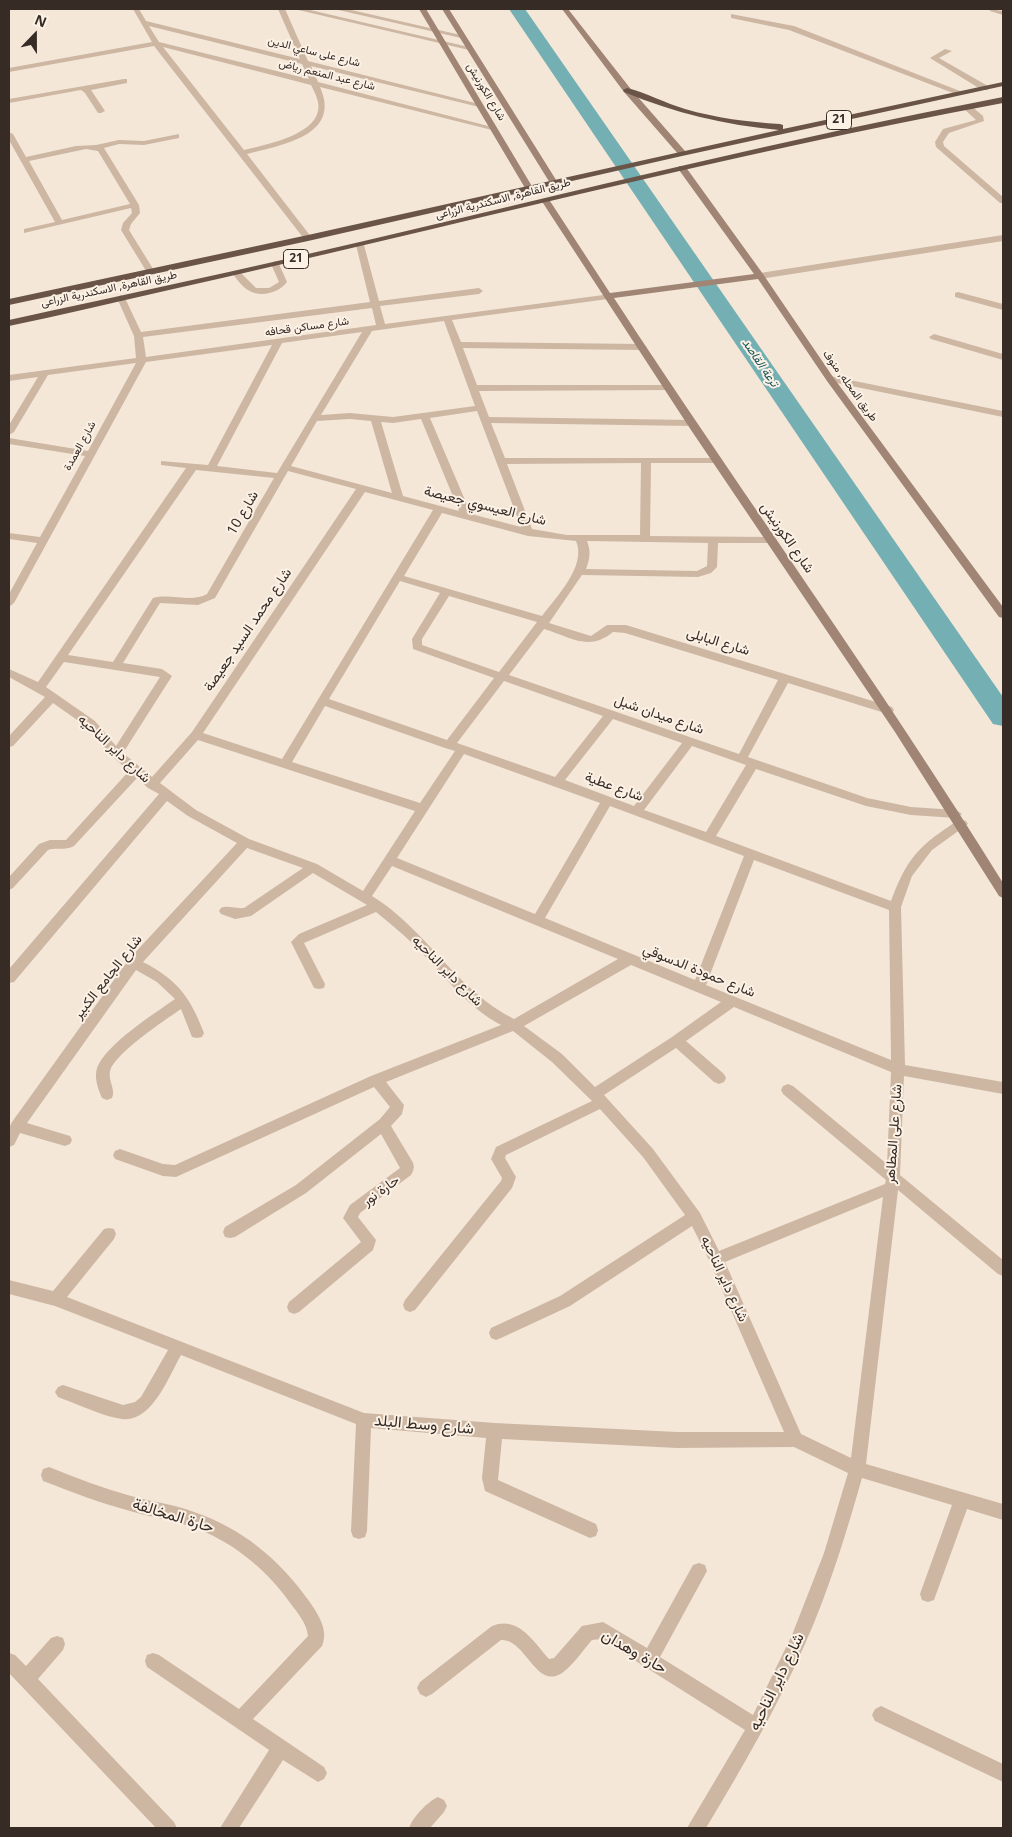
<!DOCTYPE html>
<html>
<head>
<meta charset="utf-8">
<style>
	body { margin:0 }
	#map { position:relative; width:1012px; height:1837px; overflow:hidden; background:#f4e7d8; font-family:"Noto Sans",sans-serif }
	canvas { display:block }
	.frame { position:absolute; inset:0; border:10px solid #372b26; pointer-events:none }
	.north { position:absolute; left:10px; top:10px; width:50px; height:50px; -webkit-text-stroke:4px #fbf1e5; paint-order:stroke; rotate:22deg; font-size:14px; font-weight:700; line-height:20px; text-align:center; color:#372b26 }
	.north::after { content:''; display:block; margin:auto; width:18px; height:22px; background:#372b26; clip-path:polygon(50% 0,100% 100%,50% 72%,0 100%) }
</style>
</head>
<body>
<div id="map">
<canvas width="1012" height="1837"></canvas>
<div class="frame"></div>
<div class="north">N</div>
</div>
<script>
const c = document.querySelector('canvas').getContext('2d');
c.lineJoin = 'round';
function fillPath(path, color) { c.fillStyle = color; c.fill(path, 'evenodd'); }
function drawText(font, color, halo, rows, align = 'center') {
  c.font = font + ' "Noto Sans",Vazirmatn,sans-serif'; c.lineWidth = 4; c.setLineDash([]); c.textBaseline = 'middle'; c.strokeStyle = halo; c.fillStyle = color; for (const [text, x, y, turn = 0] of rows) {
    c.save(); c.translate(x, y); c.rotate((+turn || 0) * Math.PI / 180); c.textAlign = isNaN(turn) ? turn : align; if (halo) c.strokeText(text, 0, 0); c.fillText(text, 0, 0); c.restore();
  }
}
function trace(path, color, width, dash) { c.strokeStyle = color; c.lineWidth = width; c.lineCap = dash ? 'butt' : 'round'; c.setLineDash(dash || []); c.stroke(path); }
fillPath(new Path2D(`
	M509,9h16l478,688v29l-10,-2z`), '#74b0b3');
fillPath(new Path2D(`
	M731,14l63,12 171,67 -7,2 -169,-65 -58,-12z
	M945,49l7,2 -13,7 49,28v4h-6l-52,-32z
	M124,79h3v4l-36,7 14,21 -4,2h-3l-13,-20 -4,-3 -72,13v-4z
	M9,132l4,2 13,23 50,-11 20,-1 23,-5 25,1 35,-7v4l-35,7 -25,-1 -15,4 35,57 1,8 -9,11 -2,6 26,42 -1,2h-6l-27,-44 2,-7 9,-10 -1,-5 -107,25v-4l31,-7 -46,-82zM86,149l12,2 32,53 -68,16 -33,-59z
	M275,261l4,3 8,18c-8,11 -27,16 -39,8 -6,-3 -12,-12 -16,-17l7,-2 17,17h13l10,-6 -8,-18z`), '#cdb7a3');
fillPath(new Path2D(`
	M133,9h6l7,12 154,38 -22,-50h7l23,52 175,44 -4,2 -168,-41 7,16 178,46 -4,2 -172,-43c22,49 -39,58 -73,67l65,84 -7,2 -151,-194 -145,26v-4l143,-26zM149,26l153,38 7,15 -150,-37zM163,47l148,38c4,8 9,17 7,26 -5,25 -54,34 -74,39z
	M294,9h12l167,39 -4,2z
	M334,9h13l118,27 -4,2z
	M989,9l14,2v4l-13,-4z
	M964,105h6l13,11 1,5 -35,12 -6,9 1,4 59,51v6h-3l-64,-56 -1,-5 8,-13 33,-9 -12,-11z
	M1003,235v6l-243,38 -4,-3 4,-3z
	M360,242l4,3 15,56 100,-13 4,3 -4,3 -99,12 5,18 226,-30v4l-3,1 -156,21 9,22 181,2 5,3 -5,3 -179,-2 14,37h192l3,1v4l-193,1 10,26 203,3 5,3 -5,3 -201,-3 14,35h214l2,2 -5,3h-65l-1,73 122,1 5,3 -5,3h-54l-1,24 -6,6 -13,4 -116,-2 -33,48 42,13 16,-11h19l266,82 2,3 -2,3 -4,1 -100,-31 -40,74 119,41 44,9 45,3 6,4 -6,4 -45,-3 -45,-9 -110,-37 -40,67 175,65c13,-35 23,-51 54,-72 7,-4 13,-11 21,-8l2,3 -36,26 -20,26 -11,31 4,158 98,17v12l-99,-18 -4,99 103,85v16l-5,-2 -100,-84 -32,274 137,40v16l-36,-11 -33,91 -6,2 -6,-2 -2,-6 32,-89 -90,-27c-16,56 -33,112 -57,166 -28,64 -63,124 -99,184h-19l58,-98 -144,-91 -9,1c-8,9 -16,21 -25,29 -30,28 -40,-31 -66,-29l-69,54 -6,3 -6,-3 -3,-6 3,-6 72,-56c26,-11 42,16 57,33l5,-1 28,-32 21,-4 44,26 46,-83 6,-2 6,2 2,6 -47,86 93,58 39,-80 32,-82 24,-80 -54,-26 -117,1 -175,-9 -4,41 98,44 2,6 -2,6 -6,2 -105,-47 -3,-13 4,-40 -115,-10 -4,103 -2,6 -6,2 -6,-2 -2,-6 5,-107 -175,-69c-12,21 -29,68 -59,64 -17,-2 -42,-14 -59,-20l-5,-2 -3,-5 3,-5 5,-2 60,20 12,-3 6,-5 27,-47 -113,-44 -46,-12v-14l44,11 51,-62 5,-1 5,1 2,5 -2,5 -47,58 297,116 131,10 182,9h107l-74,-170 -18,-36 -122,80 -69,32 -5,2 -5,-2 -2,-5 2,-5 69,-32 125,-81 -42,-58 -43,-48 -94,46 -1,3 11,19 -4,11 -97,122 -5,2 -5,-2 -2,-5 2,-5 96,-119 1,-3 -11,-19 5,-12 96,-46 -40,-39 -39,-31 -127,51 18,23 -2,9 -11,12 21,35c3,5 2,9 -1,14l-51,38 -2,4 18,23 -3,10 -74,62 -5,2 -5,-2 -2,-5 2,-5 72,-60 -18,-24 7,-13 50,-37 -19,-34 -75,59 -71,44 -5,1 -5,-1 -2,-5 2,-5 71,-42 84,-66 10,-12 -16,-20 -198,90 -13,-1 -48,-17 -2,-4 2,-4 5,-2 43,15 12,1 196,-89 130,-51c-36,-19 -60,-54 -89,-82 -11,-11 -24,-21 -36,-31l-72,31 21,41 -1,4 -5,1 -5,-1 -23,-46 8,-8 68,-29 -54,-32 -62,43 -16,3 -14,-5 -2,-3 2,-3c7,-3 15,1 23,0l59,-40 -56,-20 -104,114c35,18 47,35 61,71l-2,4 -5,1 -5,-1 -11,-28c-16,11 -67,45 -71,62 -2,10 6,19 2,27l-5,2 -5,-2c-4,-9 -8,-20 -5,-30 9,-24 57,-54 78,-69l-18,-17 -21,-12 -109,153 43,13 2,4 -2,4 -5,2 -45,-13 -6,12 -5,2v-19l3,-6 117,-163 108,-116 -49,-27 -21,-15 -153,181 -5,1v-14l150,-175 -11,-6 -11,-10 -63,68c-9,5 -18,1 -26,4l-35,38 -4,2v-13l30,-33 11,-4h16l63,-69 -16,-14 -26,-30 -34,-24 -40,43 -4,1v-11l36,-39 -36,-20v-8l29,13 148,-214 -25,-3v-4l47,4 64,-120 -126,17 -132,241 -5,4v-13l28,-51 -28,-4v-6l31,4 45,-81 -76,-12v-6l79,13 48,-88 -88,12 -34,57 -5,3v-10l29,-48 -29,4v-6l127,-17 -2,-22 -17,-38 4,-3 4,3 16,34 229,-30 -14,-57zM372,308l4,17 -230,32 -3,-20zM444,321l31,85 -82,11 -43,-4 -29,2 51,-84zM362,332l-85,141 -60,-7 65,-123zM477,411l44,116 -50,-13 -41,-96zM350,419l21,2 21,72 -101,-27 26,-45zM421,419l38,92 -56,-15 -22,-74 12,1zM641,463l-1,72h-73l-35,-6 -25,-65zM196,470l78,8 -67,116c-16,9 -36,-1 -54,4l-40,64 -45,-7zM288,471l68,18 -164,243 -40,45 -29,-24 49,-77 -10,-7 -39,-6 37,-60 38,2 17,-7zM365,492l68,18 -151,249 -79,-26zM442,513l86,23 48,5c11,25 -20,56 -34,75l-138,-40zM587,541l121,2 -1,23 -10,5 -111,-2c4,-10 5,-18 1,-28zM400,581l40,12 -28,46 1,10 81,29 -47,62 -118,-41zM449,596l88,26 -38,50 -77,-27v-6zM544,629c27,8 45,23 69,3l12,1 153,47 -39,74 -230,-79zM64,662l96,15 -44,69 -21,-25 -49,-34zM504,681l99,35 -48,61 -98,-34zM325,706l120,42 10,3 -35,52 -128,-41zM613,719l69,24 -48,63 -69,-26zM198,740l217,71 -52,80 -46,-27 -68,-25 -53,-29 -36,-27zM692,746l54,19 -40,67 -62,-22zM464,754l136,49 -65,111 -138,-56zM610,806l134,50 -49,124 -150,-62zM754,860l135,50 2,150 -185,-75zM392,866l226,93 -104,60c-57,-28 -88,-90 -142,-123zM631,965l90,37 -49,35 -77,50 -33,-33 -38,-28zM734,1007l157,65 -4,92 -94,-78 -5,-2 -5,2 -2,4 2,4 103,86 -1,4 -166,67 -19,-38 -47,-64 -49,-54 72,-47 38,34 5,2 5,-2 2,-4 -2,-4 -38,-33zM883,1197l-32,261 -50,-24 -76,-172z
	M958,292l45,12v6l-48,-13v-4z
	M934,334l69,20v6l-72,-21 -2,-2z
	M830,376l173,35v6l-176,-36v-4z
	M49,1467c27,11 54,21 82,29 21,6 43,8 63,16 48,16 86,48 115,89 9,13 20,29 13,45l-69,73 71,48 3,6 -3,6 -6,3 -35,-22 -44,68h-19l49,-78 -122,-83 -2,-6 2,-6 6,-2 6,2 80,54 69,-73c-1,-13 -12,-25 -20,-36 -23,-32 -58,-60 -96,-73 -20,-7 -42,-10 -62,-16 -30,-8 -58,-19 -87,-30l-2,-6 2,-6z
	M57,1636l6,2 2,6 -2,6 -25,29 136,143 3,6h-21l-147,-155v-20l6,2 11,11 25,-28z
	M881,1706l122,58v18l-128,-61 -3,-6 3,-6z
	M438,1797l6,3 3,6 -3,6 -14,16h-21c4,-11 18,-26 29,-31z`), '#cdb7a3');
fillPath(new Path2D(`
	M419,9h7l107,179 -1,2 -7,-2z
	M442,9h7l109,174 -1,2 -7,-2z
	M562,9h6l62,79 55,63v4h-6l-55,-63z
	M679,166h6l78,108 70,103 170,230v11l-4,-1 -172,-236 -69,-102 -144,19c128,196 266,386 389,585v15l-4,-2 -104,-164 -204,-302 -150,-230 7,-2 62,95 144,-19 -75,-104z`), '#a08574');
fillPath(new Path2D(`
	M1003,82v4l-321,70 -374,85 -299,64v-6l299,-64 471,-105c-54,-5 -105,-17 -155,-38l-1,-2 4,-2c20,5 38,15 58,21 31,9 63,13 95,15l3,1v4z
	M1003,97v6c-280,52 -556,125 -834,187 -54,12 -107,25 -160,36v-6c118,-26 237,-51 355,-79 212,-50 424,-103 639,-144z`), '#6a5448');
drawText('11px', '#372b26', '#fbf1e5', [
	["شارع على ساعي الدين",314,52,14],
	["شارع عبد المنعم رياض",327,75,14],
	["شارع الكورنيش",486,92,59],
	["طريق القاهرة, الاسكندرية الزراعى",503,199,-14],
	["طريق القاهرة, الاسكندرية الزراعى",109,289,-12],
	["شارع مساكن قحافه",307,327,-8],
	["طريق المحله, منوف",850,386,54],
	["شارع العمدة",80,446,-61]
]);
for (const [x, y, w] of [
	[839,120,25],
	[296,259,25]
]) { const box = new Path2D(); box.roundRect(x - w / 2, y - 9.5, w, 19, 4); c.fillStyle = '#fbf1e5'; c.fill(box); trace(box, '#372b26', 1); }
drawText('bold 12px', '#372b26', null, [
	["21",839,120],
	["21",296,259]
]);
drawText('italic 12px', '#17565c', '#fbf1e5', [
	["ترعة القاصد",760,363,56]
]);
drawText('14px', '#372b26', '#fbf1e5', [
	["شارع العيسوي جعيصة",485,506,14],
	["شارع 10",243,513,-60],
	["شارع الكورنيش",787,538,55],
	["شارع محمد السيد جعيصة",248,630,-56],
	["شارع البابلى",718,642,17],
	["شارع ميدان شبل",659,715,19],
	["شارع داير الناحيه",114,749,43],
	["شارع عطية",614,787,20],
	["شارع داير الناحيه",447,971,45],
	["شارع حمودة الدسوقي",699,971,22],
	["شارع الجامع الكبير",108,977,-52],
	["شارع على المطاهر",894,1134,-86],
	["حارة نور",381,1191,-36],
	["شارع داير الناحيه",724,1279,65]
]);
drawText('16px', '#372b26', '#fbf1e5', [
	["شارع وسط البلد",424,1425,5],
	["حارة المخالفة",173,1516,17],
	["حارة وهدان",634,1652,30],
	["شارع داير الناحيه",777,1682,-64]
]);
</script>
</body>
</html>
